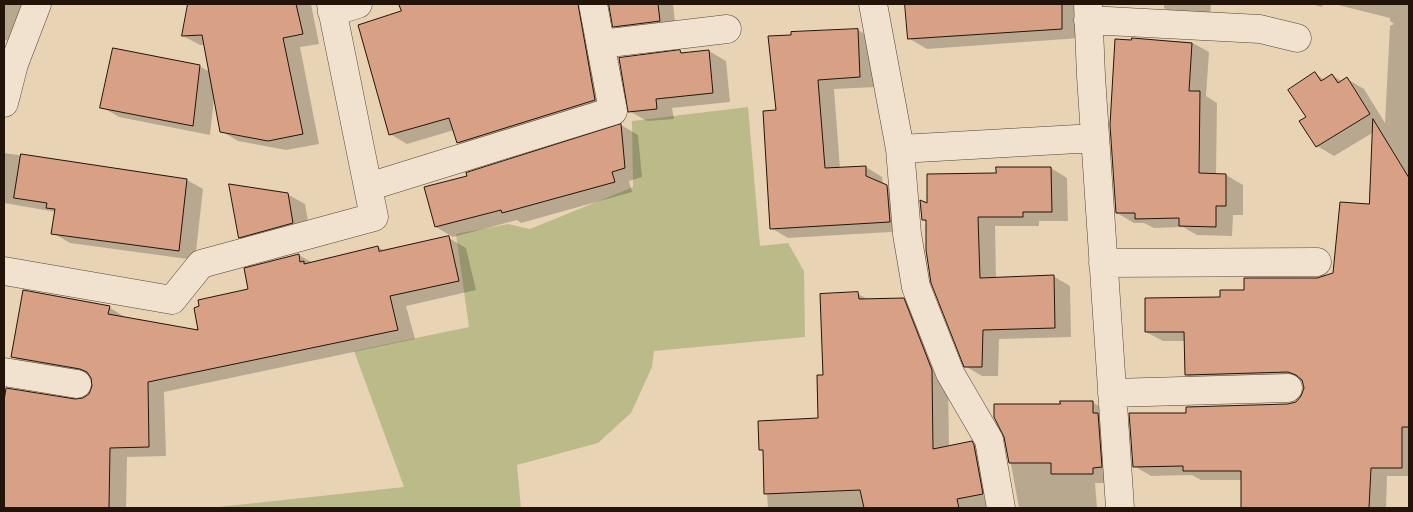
<!DOCTYPE html>
<html>
<head>
<meta charset="utf-8">
<style>
	body { margin:0 }
	#map { position:relative; width:1413px; height:512px; overflow:hidden; background:#e8d3b5; font-family:Alegreya,serif }
	canvas { display:block }
	.frame { position:absolute; inset:0; border:5px solid #231409; pointer-events:none }
</style>
</head>
<body>
<div id="map">
<canvas width="1413" height="512"></canvas>
<div class="frame"></div>
</div>
<script>
const c = document.querySelector('canvas').getContext('2d');
c.lineJoin = 'round';
function fillPath(path, color) { c.fillStyle = color; c.fill(path, 'evenodd'); }
function trace(path, color, width, dash) { c.strokeStyle = color; c.lineWidth = width; c.lineCap = dash ? 'butt' : 'round'; c.setLineDash(dash || []); c.stroke(path); }
fillPath(new Path2D(`
	M748,107l12,139 28,-3 16,28 1,66 -151,14 -2,16 -21,46 -33,30 -81,22 4,43h-312l195,-21 -50,-136 115,-24 -13,-93 52,-10 22,5 103,-42 -1,-66z`), '#bbbb8a');
fillPath(new Path2D(`
	M4,4h31l-9,39 -22,-3z
	M189,4h122l8,40 -19,3 19,97 -33,6 -48,-9 -17,-10 -7,-33 -4,37 -91,-18 -17,-10 97,-41 11,6 -5,-27h-5l-17,-9z
	M418,4h180l13,106 -137,42 -16,-10 -4,-12 -47,14 -17,-10 12,-126z
	M609,4h64l3,26 -45,6 -17,-10z
	M930,4h148l2,34 -153,11 -17,-10 -3,-33z
	M1164,4h47l-1,15 -29,-2 -17,-9z
	M1312,4h11l-1,3z
	M1334,4h75v472h-22l-1,32h-144v-28h-41l-9,-5 -41,1 -17,-10 53,-52 102,-9 7,-2 7,-7 2,-9 -2,-6 -100,3 -17,-9 -1,-34h-22l-17,-9 75,-34 113,-24 36,-69 4,-73 -40,24 -17,-10 -16,-25 7,-4 7,-43 10,6 7,-5 11,7 4,-3 17,10 21,34 5,-97 4,-2 -4,-3v-3z
	M858,30l16,10 2,47 -42,2 6,80 26,-2 16,10 1,8 21,11 3,35 -119,7 -17,-10 6,-117z
	M1133,39l58,3 18,10 -3,44 11,7 -1,72h10l17,10v30h-10l-1,21 -35,-1 -14,-8 -29,1 -10,-5h-10l-17,-10z
	M709,51l17,10 4,41 -58,6 2,11 -27,2 -18,-10 51,-59 5,2z
	M621,125l17,10 4,42 -13,4 3,11 -111,31 -4,-3 -64,17 -17,-10z
	M4,153l183,27 16,9 -8,71 -125,-17 -17,-10 3,-21 -52,-9z
	M1051,168l16,10 1,43h-29v5h-44l1,52 57,-2 17,10 1,51 -72,2 -1,37h-16l-17,-10 -38,-144 -4,-3 5,-14 69,-31z
	M287,194l18,10 5,28 -53,15 -17,-10z
	M449,238l17,10 10,42 -70,16 9,33 -251,53 2,64 -39,1 -1,51h-122l2,-118 69,11 8,-1 7,-5 4,-9 -2,-9 -62,-10 -17,-10 96,-50 17,11 74,14 49,-42 50,-35 14,8 65,-16 7,4z
	M858,294l11,6 34,-1 17,10 28,71 1,67 22,-4 17,9 11,56h-231l-4,-57 -4,-2 60,-30 5,-43z
	M1092,402l17,10v71h-14l2,25h-78l-13,-71 56,-32z`), '#0003');
const building = new Path2D(`
	M188,4h108l7,30 -20,4 20,96 -35,7 -48,-9 -18,-97 -20,1z
	M399,4h179l17,96 -138,43 -8,-25 -60,17 -31,-110 43,-14z
	M609,4h49l2,17 -47,6z
	M905,4h157v25l-154,10z
	M858,29l2,48 -42,3 7,88 41,-2v10l21,9 3,37 -120,7 -7,-118 13,-1 -8,-74 23,-1v-3z
	M1132,38l60,5 -3,48h11l-1,82 27,1v32h-10v21l-37,-1v-8l-44,1v-6h-19l-6,-88 5,-86 16,1z
	M113,48l87,17 -7,61 -93,-18z
	M680,50l1,3 28,-3 4,43 -57,6 1,10 -29,3 -9,-54z
	M1315,72l6,9 11,-7 6,9 9,-6 23,37 -54,33 -17,-26 7,-4 -18,-27z
	M1373,119l36,59v249h-7v41h-31l-2,40h-128v-37h-58v-5l-50,1 -4,-54h57v-6l102,-3 8,-2 5,-6 3,-8 -2,-8 -6,-5 -8,-3 -103,3 -1,-43h-39v-34l75,-1v-7h24v-12h73l16,-5 7,-71 29,2z
	M621,124l4,44 -13,4 3,10 -113,31 -1,-3 -66,17 -11,-40 43,-11 -1,-3z
	M21,154l166,25 -8,72 -128,-17 4,-25 -9,-1 1,-5 -33,-5z
	M996,167h55l1,45h-29v5h-45l2,61 74,-3 1,53 -72,2 -1,37h-18l-33,-84 -5,-33v-30h-4l-2,-20 7,3v-29l69,-1z
	M229,184l59,9 5,30 -54,15z
	M449,236l10,45 -69,15 8,34 -250,52 1,65 -39,1 -1,60h-105v-107l2,-13 69,11 8,-1 6,-4 3,-8 -1,-8 -4,-6 -7,-3 -69,-12 12,-67 87,16 -2,8 90,16 -4,-22 5,-2 -1,-6 50,-11 -4,-21 55,-14 1,8 4,-1v3l74,-18 1,5z
	M858,292l1,7 45,-1 28,72 1,79 39,-8 2,4 9,49 -26,5 2,9h-95l-4,-18 -96,4 -1,-44h-4l-1,-29 60,-3 -1,-43h6l-3,-81z
	M1060,401h33v12h5l4,54 -9,1v6h-42v-11h-42l-5,-26 -10,-20v-13h66z`);
fillPath(building, '#d8a186');
trace(building, '#231409', 1);
const minor = new Path2D(`
	M873,4l27,145 7,85 9,53 34,86 39,67 12,68
	M1088,4l3,72 29,432
	M332,12l26,-8
	M1088,20l172,9 37,9
	M601,44l126,-15
	M4,103l10,-39 23,-60
	M900,149l195,-11
	M368,187l245,-76 -20,-107
	M1103,263l214,-1
	M4,271l168,29 29,-36 173,-47 -43,-213
	M4,372l73,12
	M1112,393l176,-5`);
trace(minor, '#544434', 29);
trace(minor, '#f0e2cf', 28);
</script>
</body>
</html>
